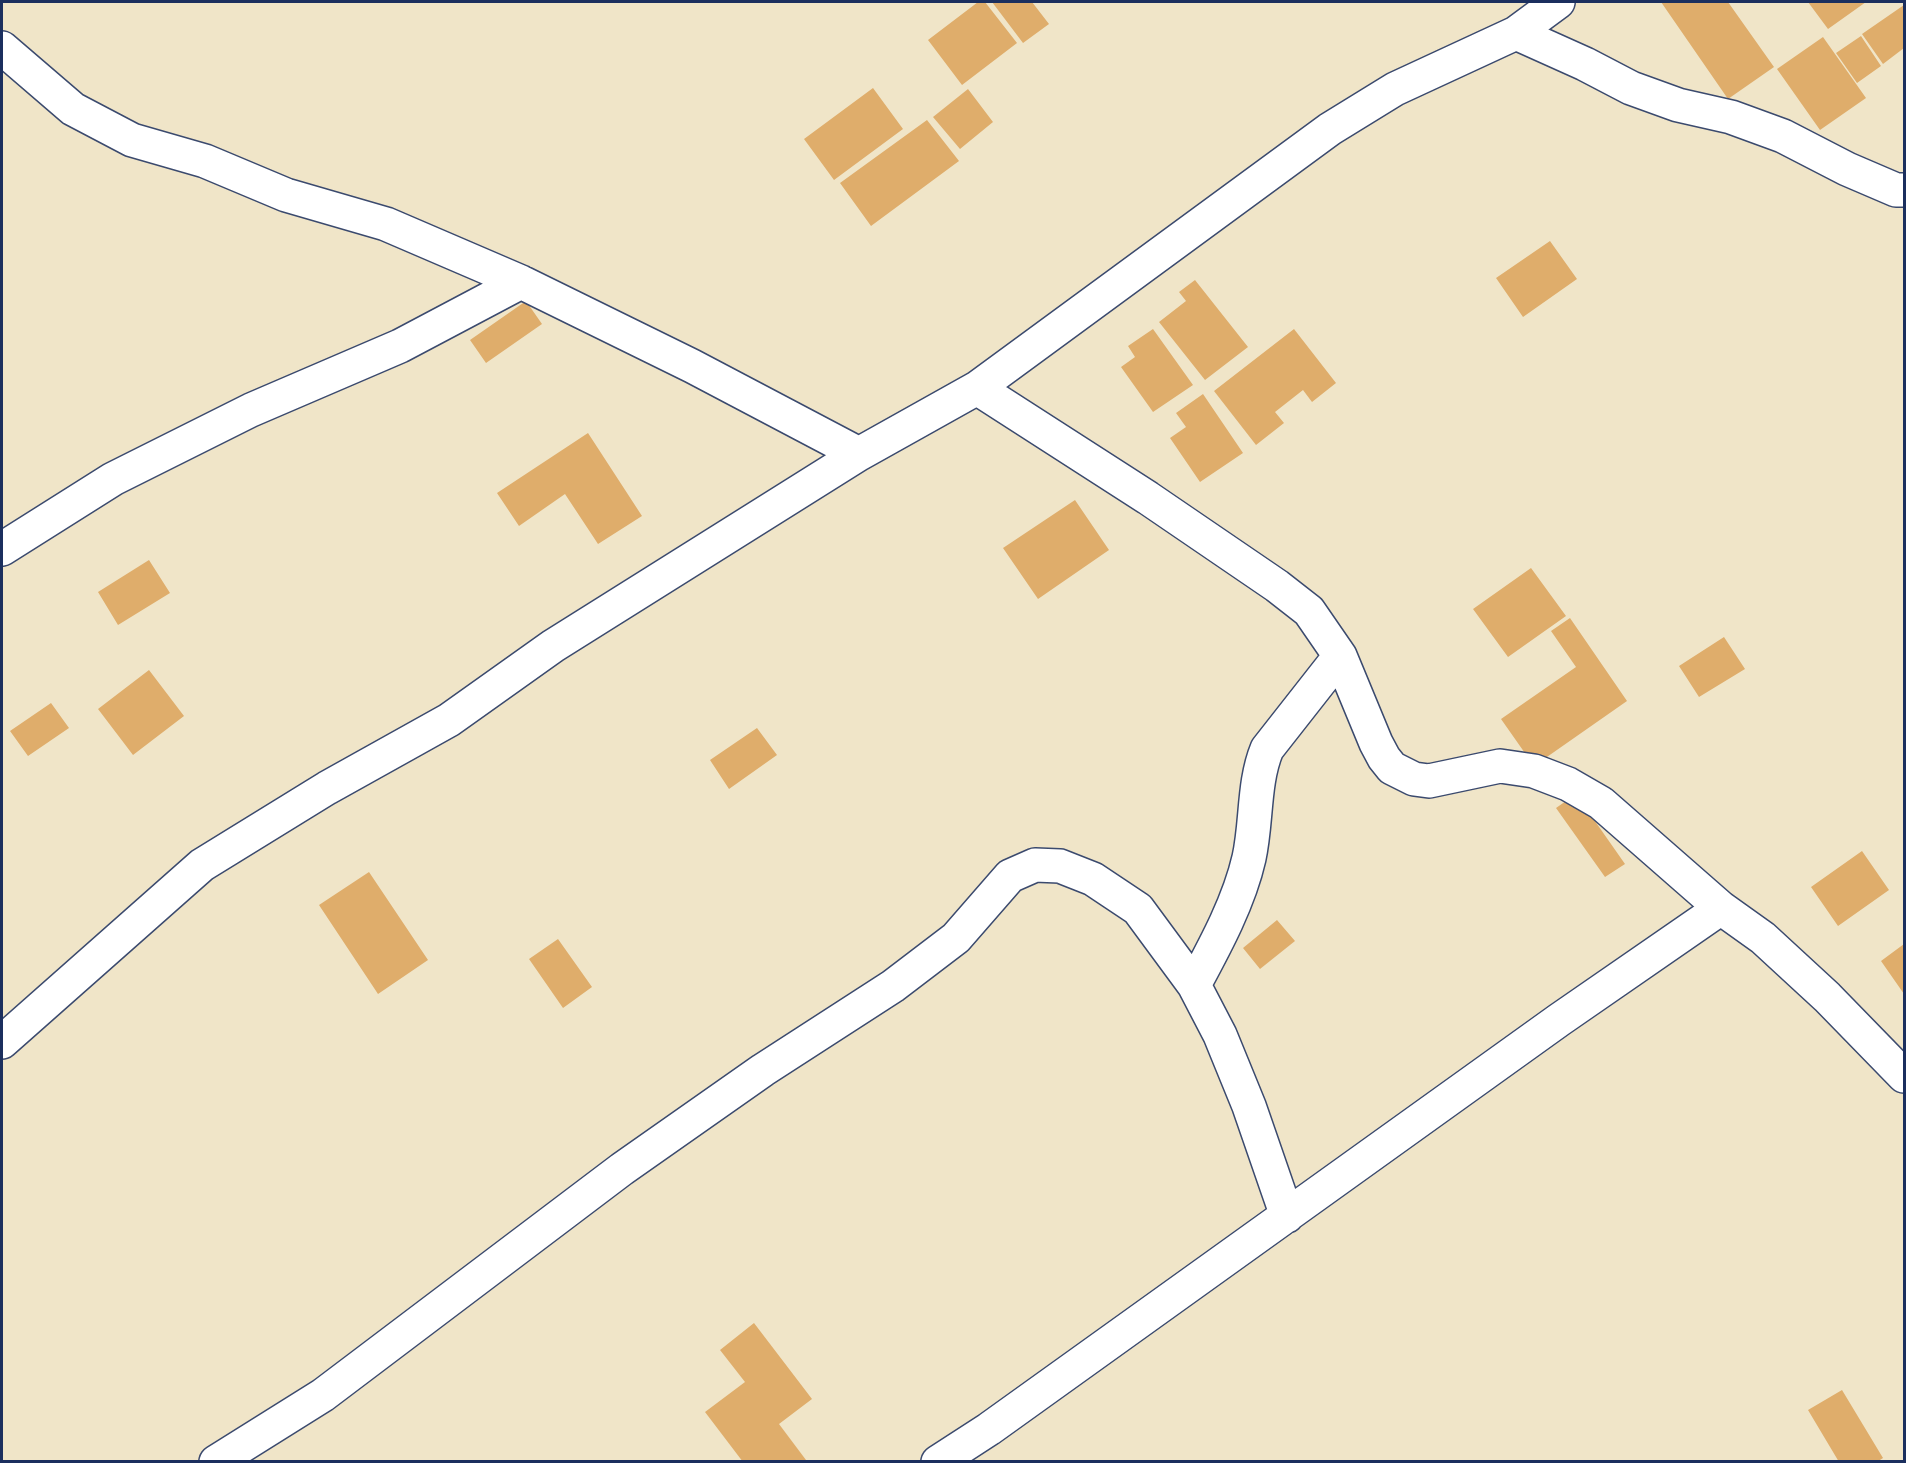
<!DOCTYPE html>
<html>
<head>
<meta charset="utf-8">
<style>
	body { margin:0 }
	#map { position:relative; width:1906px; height:1463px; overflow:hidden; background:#f0e5c8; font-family:Cardo,serif }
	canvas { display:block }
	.frame { position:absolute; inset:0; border:3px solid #1b2f5e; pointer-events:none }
</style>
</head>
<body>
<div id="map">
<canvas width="1906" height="1463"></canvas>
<div class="frame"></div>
</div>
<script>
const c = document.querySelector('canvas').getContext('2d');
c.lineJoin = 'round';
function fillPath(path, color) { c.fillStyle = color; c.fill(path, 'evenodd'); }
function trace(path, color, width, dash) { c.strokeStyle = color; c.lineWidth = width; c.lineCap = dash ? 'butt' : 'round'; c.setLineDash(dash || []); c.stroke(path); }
fillPath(new Path2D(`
	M978,2h7l32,41 -55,42 -34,-45z
	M992,2h40l17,22 -26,19z
	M1661,2h67l46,65 -46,32z
	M1808,2h58l-38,27z
	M1904,5v43l-21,16 -21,-30z
	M1861,36l20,30 -24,17 -21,-30z
	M1823,37l43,61 -46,32 -43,-61z
	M873,88l30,41 -69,51 -30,-41z
	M968,89l25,33 -33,27 -27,-32z
	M927,120l32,41 -88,65 -31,-43z
	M1550,241l27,38 -54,38 -27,-39z
	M1195,280l53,67 -43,33 -46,-58 27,-21 -7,-9z
	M526,301l16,23 -56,39 -16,-23z
	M1153,329l40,56 -40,27 -32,-45 14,-10 -7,-11z
	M1294,329l42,54 -24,19 -9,-12 -28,22 9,11 -28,22 -42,-54z
	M1203,394l40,59 -43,29 -30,-44 16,-11 -10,-14z
	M588,433l54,83 -44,28 -33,-50 -46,32 -22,-33z
	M1075,500l34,50 -71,49 -35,-51z
	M149,560l21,33 -52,32 -20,-33z
	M1531,568l35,48 -58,41 -35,-48z
	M1570,618l57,83 -93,65 -33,-47 75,-52 -25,-36z
	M1724,637l21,32 -46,28 -20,-31z
	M149,670l35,46 -51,39 -35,-46z
	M51,703l18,25 -41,28 -18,-25z
	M757,728l20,27 -48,34 -19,-29z
	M1576,794l49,70 -20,13 -49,-69z
	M1862,851l27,39 -51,36 -27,-39z
	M369,872l59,88 -50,34 -59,-89z
	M1277,920l18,21 -35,28 -17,-21z
	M558,939l34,48 -29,21 -34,-49z
	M1904,944v50l-23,-33z
	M754,1323l58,76 -33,25 27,36 -3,2h-60l-38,-50 40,-30 -25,-32z
	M1842,1390l41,68 -6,4h-38l-31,-52z`), '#dfad6b');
const minor = new Path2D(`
	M1516,33l42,-31
	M2,48l71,61 59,31 73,21 81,34 100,29 135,58 171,84 167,88 118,-66 171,110 129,88 32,25 31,45 36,87 8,15 8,10 22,11 15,2 71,-15 34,5 34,13 33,19 120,105 42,30 64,59 77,79
	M977,388l353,-259 65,-40 121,-56 69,31 46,24 47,17 53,12 52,19 64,33 49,21h8
	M2,549l111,-70 138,-69 149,-64 121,-64
	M1194,985c21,-39 45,-83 55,-127 8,-36 4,-75 18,-109l73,-93
	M2,1042l200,-177 125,-77 122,-68 104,-74 306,-192
	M216,1462l107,-67 299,-226 141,-99 130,-84 63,-48 54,-62 25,-11 25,1 33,13 45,30 56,76 26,50 29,71 38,110
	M938,1462l51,-33 570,-409 162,-112`);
trace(minor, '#3b4a6e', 36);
trace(minor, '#fff', 33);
</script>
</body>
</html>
